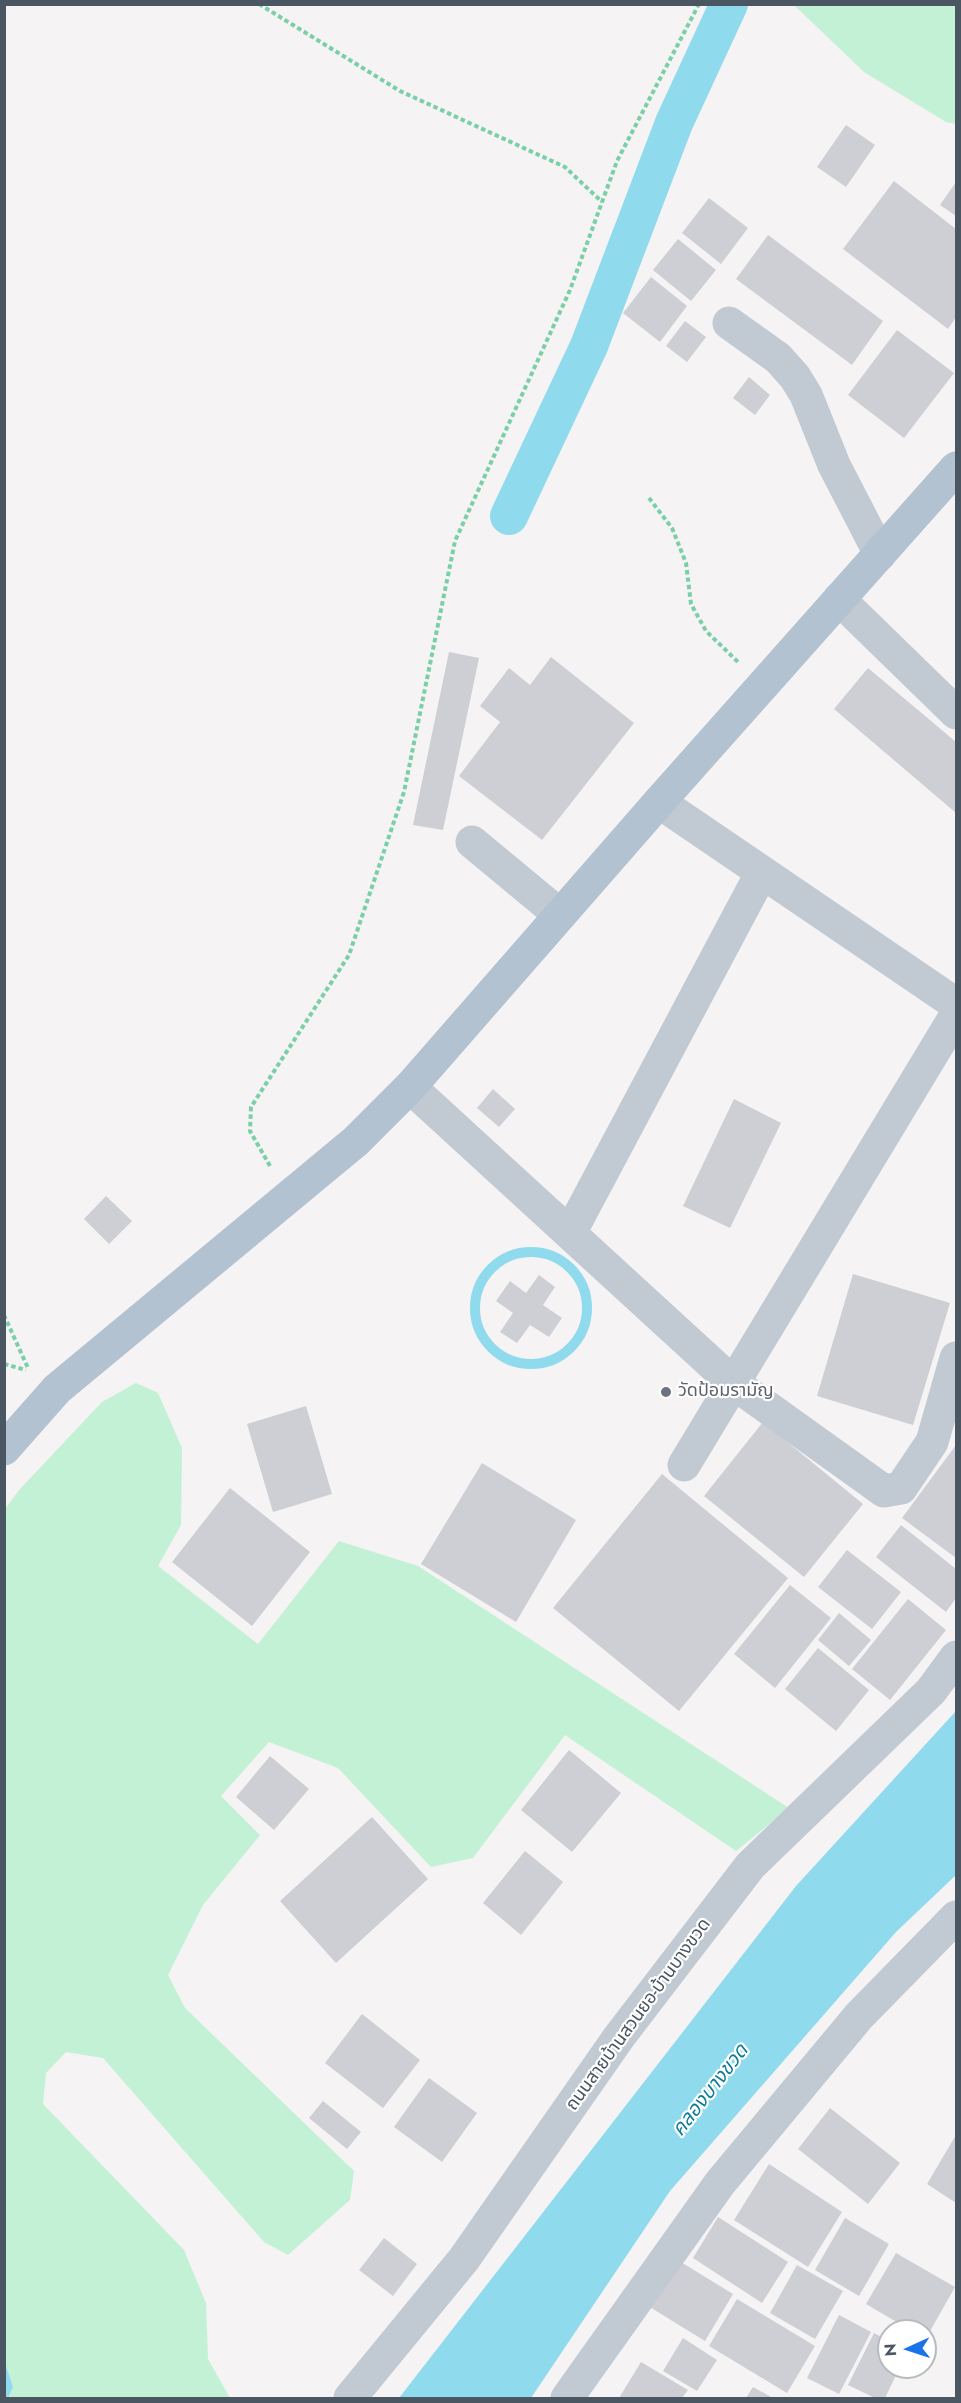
<!DOCTYPE html>
<html>
<head>
<meta charset="utf-8">
<style>
	body { margin:0 }
	#map { position:relative; width:961px; height:2403px; overflow:hidden; background:#f5f3f3; font-family:Jost,sans-serif }
	canvas { display:block }
	.frame { position:absolute; inset:0; border:6px solid #4a5661; pointer-events:none }
	.north { position:absolute; left:877px; top:2319px; width:60px; height:60px; box-sizing:border-box; background:#fff; border:2px solid #b7bbc0; border-radius:50%; rotate:267deg; font-size:16px; font-weight:700; line-height:24px; text-align:center; color:#4a5661 }
	.north::after { content:''; display:block; margin:auto; width:21px; height:27px; background:#1a73e8; clip-path:polygon(50% 0,100% 100%,50% 72%,0 100%) }
</style>
</head>
<body>
<div id="map">
<canvas width="961" height="2403"></canvas>
<div class="frame"></div>
<div class="north">N</div>
</div>
<script>
const c = document.querySelector('canvas').getContext('2d');
c.lineJoin = 'round';
function fillPath(path, color) { c.fillStyle = color; c.fill(path, 'evenodd'); }
function trace(path, color, width, dash) { c.strokeStyle = color; c.lineWidth = width; c.lineCap = dash ? 'butt' : 'round'; c.setLineDash(dash || []); c.stroke(path); }
function drawText(font, color, halo, rows, align = 'center') {
  c.font = font + ' Jost,"Noto Sans Thai",sans-serif'; c.lineWidth = 4.5; c.setLineDash([]); c.textBaseline = 'middle'; c.strokeStyle = halo; c.fillStyle = color; for (const [text, x, y, turn = 0] of rows) {
    c.save(); c.translate(x, y); c.rotate((+turn || 0) * Math.PI / 180); c.textAlign = isNaN(turn) ? turn : align; if (halo) c.strokeText(text, 0, 0); c.fillText(text, 0, 0); c.restore();
  }
}
fillPath(new Path2D(`
	M794,5h162v119l-10,-2 -82,-50z
	M136,1383l22,10 24,55 -1,77 -23,41 100,78 81,-103 79,25 371,242 -53,43 -171,-116 -92,123 -42,9 -93,-99 -69,-26 -48,54 39,39 -57,70 -35,70 17,33 169,163 -4,29 -62,55 -24,-13 -161,-184 -37,-6 -20,21 -3,31 141,146 22,53 2,56 22,39h-222l5,-11 -9,-24v-853l16,-21 82,-87z`), '#c3f1d5');
fillPath(new Path2D(`
	M956,1711v164l-60,57 -226,259 -139,207h-132l397,-512z
	M5,2363l8,24 -5,11h-3z`), '#90daee');
trace(new Path2D(`
	M475 1308a56 56 0 1 1 112 0a56 56 0 1 1-112 0Z`), '#90daee', 10);
trace(new Path2D(`
	M509,516l80,-170 85,-223 55,-119`), '#90daee', 38);
fillPath(new Path2D(`
	M846,125l29,20 -29,42 -29,-20z
	M894,181l62,48v88l-8,12 -105,-80z
	M956,182v34l-16,-11z
	M709,198l39,30 -27,36 -39,-31z
	M768,235l115,86 -31,44 -116,-86z
	M678,239l38,31 -25,31 -38,-31z
	M651,277l36,29 -27,36 -37,-29z
	M685,321l21,16 -19,25 -21,-16z
	M897,330l57,43 -50,65 -56,-43z
	M749,377l21,18 -15,20 -22,-17z
	M449,652l30,6 -36,172 -30,-5z
	M551,657l83,66 -92,117 -83,-64 41,-54 -20,-16 29,-38 21,17z
	M868,668l88,74v71l-122,-104z
	M493,1089l22,20 -16,18 -22,-19z
	M734,1099l47,24 -51,105 -47,-22z
	M106,1196l26,25 -23,23 -25,-25z
	M853,1274l97,29 -37,122 -96,-29z
	M539,1275l16,12 -12,18 19,13 -13,19 -19,-12 -13,18 -17,-11 13,-19 -17,-12 14,-20 16,12z
	M306,1406l26,88 -59,18 -26,-88z
	M763,1422l100,82 -59,73 -100,-81z
	M956,1445v113l-54,-40z
	M482,1463l94,57 -60,102 -95,-58z
	M662,1474l126,104 -109,133 -126,-103z
	M230,1488l80,64 -58,74 -80,-64z
	M901,1525l55,44v29l-10,14 -70,-55z
	M847,1550l54,42 -29,37 -54,-42z
	M790,1585l41,33 -56,70 -41,-34z
	M908,1599l38,31 -56,70 -38,-31z
	M839,1613l32,27 -22,26 -31,-26z
	M818,1648l51,42 -33,41 -51,-42z
	M569,1750l52,43 -49,59 -51,-42z
	M270,1756l39,33 -35,41 -38,-33z
	M372,1817l56,62 -92,84 -56,-62z
	M525,1851l38,31 -42,53 -38,-32z
	M362,2014l58,46 -37,48 -58,-45z
	M429,2078l48,35 -35,49 -48,-35z
	M323,2101l38,31 -14,17 -38,-31z
	M830,2108l70,55 -32,41 -70,-55z
	M956,2135v68l-29,-19z
	M769,2164l73,48 -34,55 -74,-47z
	M718,2217l70,45 -26,41 -69,-45z
	M845,2218l44,26 -30,52 -44,-26z
	M384,2238l33,26 -24,32 -34,-26z
	M896,2253l59,34 -30,53v-9h-13l-46,-27z
	M676,2259l57,35 -28,47 -57,-35z
	M797,2265l46,26 -28,48 -45,-26z
	M737,2299l78,47 -28,47 -78,-47z
	M839,2315l32,17 -32,62 -32,-16z
	M874,2333l15,8v26h11l-15,31h-10l-27,-13z
	M683,2338l34,22 -20,31 -34,-20z
	M641,2362l47,28 -6,8h-63z
	M753,2387l20,11h-27z`), '#cdcfd5');
trace(new Path2D(`
	M259,4l141,87 165,76 37,35
	M649,498l23,30 14,35 5,41 15,27 32,31
	M270,1166l-20,-35 1,-24 98,-152 55,-163 51,-251 115,-251 47,-129 82,-157
	M4,1315l24,53
	M4,1364l22,6`), '#7ad0a6', 4, [4.5, 3]);
trace(new Path2D(`
	M729,323l49,35 17,19 11,18 28,70 46,89
	M839,599l117,114
	M659,802l297,202
	M472,842l88,73
	M410,1087l322,295 152,109 17,-3 31,-46 24,-84
	M570,1233l192,-361
	M684,1465l272,-450
	M350,2398l114,-139 155,-222 131,-171 181,-175 25,-34
	M567,2398l153,-215 139,-167 97,-99`), '#c1cad2', 33);
trace(new Path2D(`
	M4,1449l53,-60 299,-248 54,-54 249,-285 297,-334`), '#b3c2d1', 33);
for (const [x, y, r, color] of [
	[666,1392,6,"#6b7280"]
]) { const dot = new Path2D(); dot.arc(x, y, r, 0, 2 * Math.PI); c.fillStyle = color; c.fill(dot); trace(dot, '#fff', 2); }
drawText('18px', '#5b616d', '#fff', [
	["วัดป้อมรามัญ",678,1392]
], 'left');
drawText('18px', '#4a5661', '#fff', [
	["ถนนสายบ้านสวนยอ-บ้านบางขวด",639,2015,-54]
]);
drawText('italic 20px', '#0c7c9b', '#fff', [
	["คลองบางขวด",711,2091,-52]
]);
</script>
</body>
</html>
